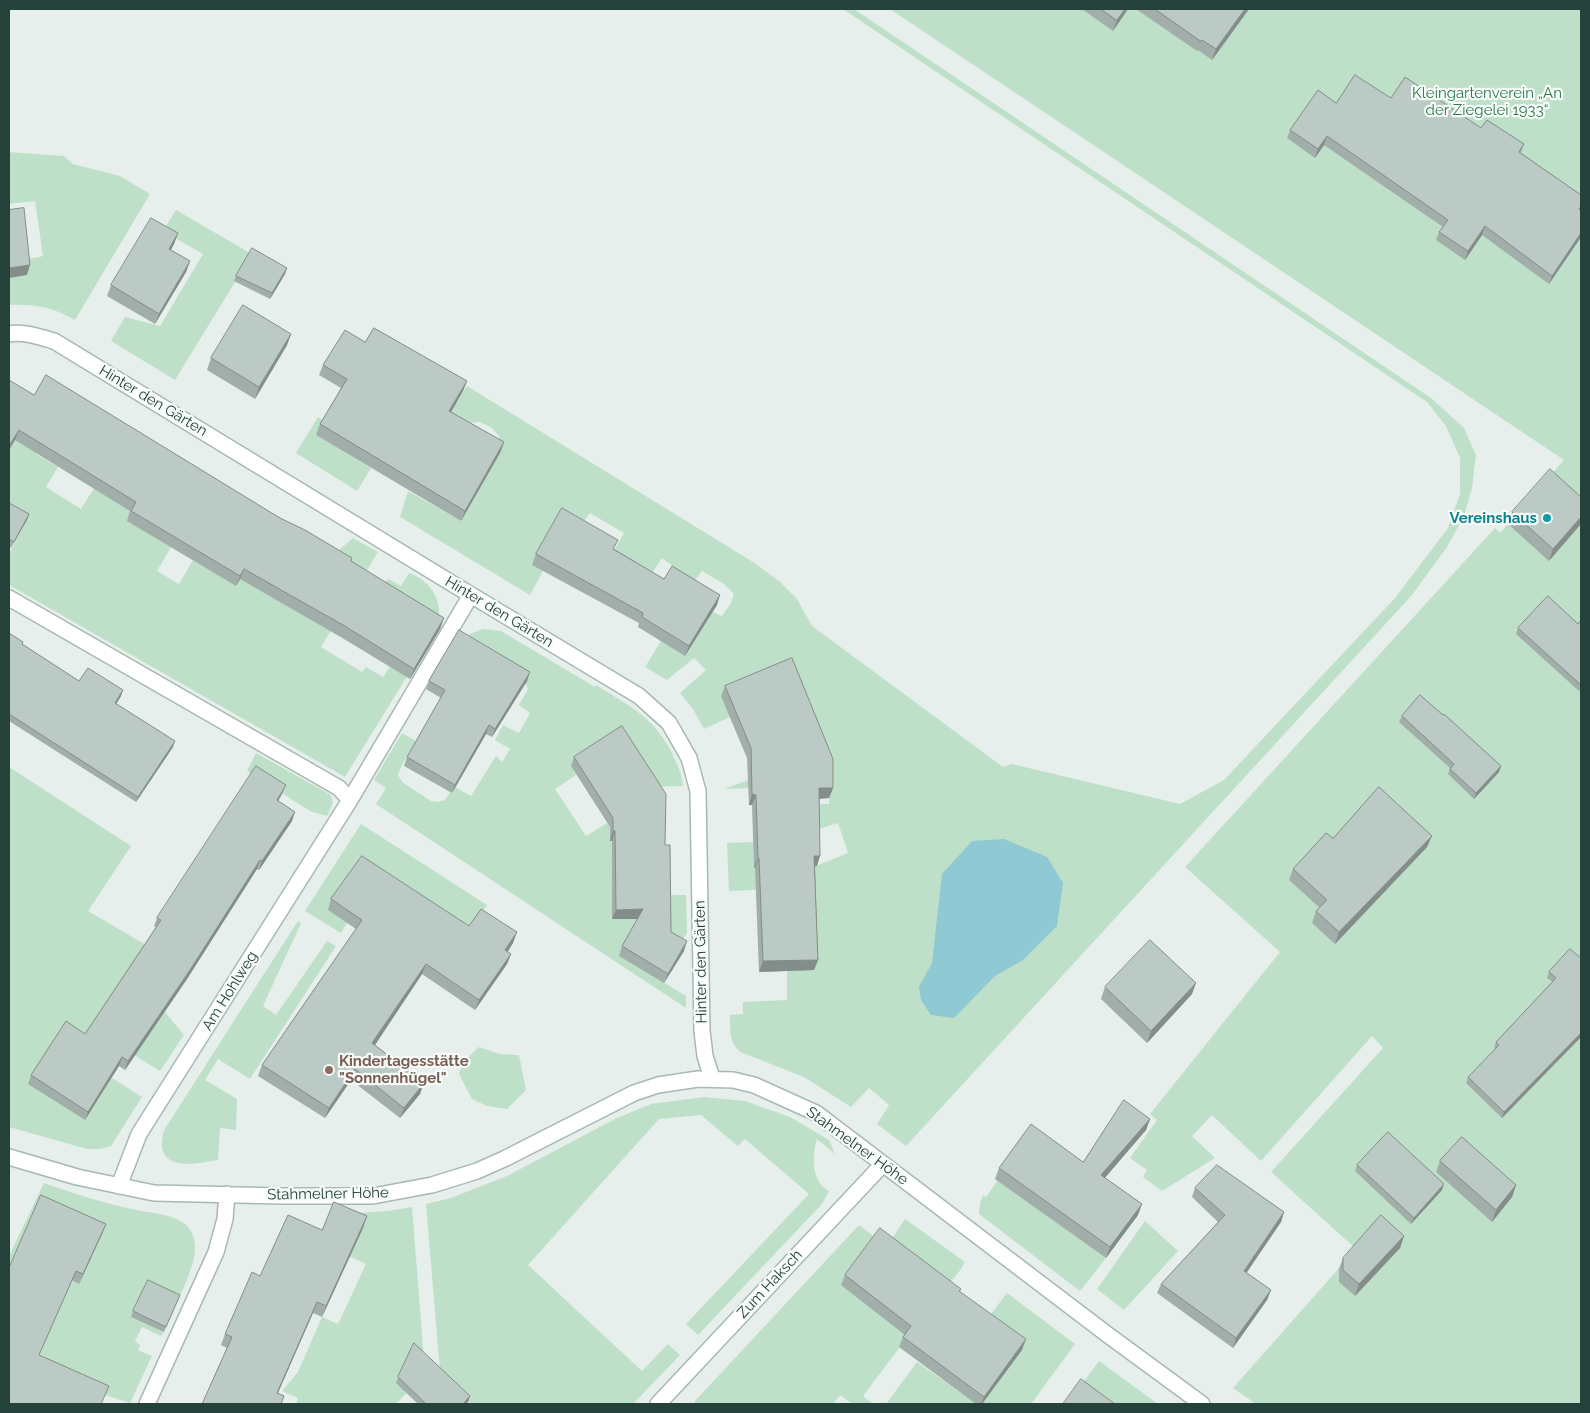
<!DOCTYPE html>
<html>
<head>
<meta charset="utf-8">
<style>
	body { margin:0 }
	#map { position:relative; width:1590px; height:1413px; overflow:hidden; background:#e6efeb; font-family:Raleway,sans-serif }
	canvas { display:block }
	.frame { position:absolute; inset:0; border:10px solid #24423a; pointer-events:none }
</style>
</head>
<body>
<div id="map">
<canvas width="1590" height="1413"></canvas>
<div class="frame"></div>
</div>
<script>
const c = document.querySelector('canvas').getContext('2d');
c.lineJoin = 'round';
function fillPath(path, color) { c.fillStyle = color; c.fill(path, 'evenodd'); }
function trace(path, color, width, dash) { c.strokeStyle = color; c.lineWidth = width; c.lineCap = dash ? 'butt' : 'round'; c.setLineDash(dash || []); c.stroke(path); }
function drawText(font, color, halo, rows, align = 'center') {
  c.font = font + ' Raleway,sans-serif'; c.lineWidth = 4.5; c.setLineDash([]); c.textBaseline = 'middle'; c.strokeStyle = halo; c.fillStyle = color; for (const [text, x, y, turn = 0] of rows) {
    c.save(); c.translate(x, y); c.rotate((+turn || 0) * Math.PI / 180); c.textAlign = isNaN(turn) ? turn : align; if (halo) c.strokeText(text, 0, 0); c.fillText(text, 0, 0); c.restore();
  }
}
fillPath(new Path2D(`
	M843,9h11l577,389 33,30 12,27 -4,33 -8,28 -17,31 -35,48 -506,551 -29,-22 12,-19 -20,-17 -18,19 -47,-30 -64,-25c-11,-11 -10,-22 -10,-37l13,-1v-12l44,-2v-29l24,-84 -82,4 -2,-48 26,-1 1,26 62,-2 32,-13 -10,-30 -23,7v-26h14v-19l-105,4 30,-11 63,-38 -87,-23 -26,12 -11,-20 -13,-16 26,-23 -12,-12 -27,22 -22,-13 16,-26 25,14 27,-43 9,4 9,-13 3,-9 -10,-10 -22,-13 -13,18 -21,-13 6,-9 -12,-9 -16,24 -32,-32 10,-17 -34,-20 -12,17 -46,34 11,7 -13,24 -130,-78 8,-26 53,30 39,-68 -1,-17 -7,-8 -12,-6 -14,1 -18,-7 19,-30 286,176 26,19 18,18 15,27 191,141 9,-3 168,40 44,-24 171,-182 53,-70 12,-34v-36l-14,-32 -19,-24z
	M890,9h691v1395h-325l-23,-16 123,-139 -85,-77 112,-124 -11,-12 -111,125 -49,-46 -20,21 23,22 -53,33 -19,-14 4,-7 -17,-12 27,-38 -7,-6 130,-162 -95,-85 310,-339 5,5 64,-73z
	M9,152l55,4 9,8 47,12 30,18 -75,126c-23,-13 -40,-16 -66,-15v-28l16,-17 18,-4 -8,-55 -26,3z
	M176,210l74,43 -15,29 -60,98 -64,-39 14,-24 35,9 43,-72 -40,-23z
	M318,417l6,4 -8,14 55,33 -14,23 -61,-38z
	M58,420l-22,34 22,13 -12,20 35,22 42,-68 57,91 -23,39 22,13 14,-24 65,-10 72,8 23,-20 25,14 -57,95 41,25 4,-5 17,10 7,-10 4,2 -16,-79 10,-11 13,7 8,-13c16,5 30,21 30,38 1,10 -8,23 -12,33l-82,133 -336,-192v-31l18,-34 -18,-10v-60l17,-29z
	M483,629l18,2 94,56 1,-2c35,22 59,32 78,72 4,9 8,19 9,29l-31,1 -81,-21 5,9 -21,14 31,47 21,-13 1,2 2,-1v16l57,55h19l1,38 -9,14 -59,8 67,41v12l-310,-204 10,-16 -12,-8 28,-47 14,8 -14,24 -4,10 4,7 29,19 7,1 7,-2 5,-8 2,1 3,-6 16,9 25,-40 6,6 8,-13 -15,-9 8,-15 16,8 11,-20 -11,-8 9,-16 -3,-6 -66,-39 11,-10z
	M256,753l75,42 2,8 -6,13 -17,-5 -63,-40z
	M9,767l122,79 -43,65 58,34 3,90 16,-23 19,23 -24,36 -50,-31 -82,43 57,37 27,-42 30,19 -31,49 -10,3h-14l-78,-22z
	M361,824l126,81 -22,31 -118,-13 -6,10 -36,-22z
	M298,921l3,2 -38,83 13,9 51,-74 9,5 -86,133 -32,-20 -13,21 32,19 -1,31 -16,-2 -2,32c-26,5 -66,12 -54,-30z
	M479,1047l21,7 19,1 7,35 -19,19 -20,-3 -15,-7 -13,-25 4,-12z
	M704,1097l41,4 45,16 39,23 6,14 -18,-15c-5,16 -6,43 12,52l-7,13 -124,131 -12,-11 123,-130 -64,-55 -7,7 -37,-31 -42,4 -131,146 114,106 26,-27 12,11 -47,49h-161l-34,-31 2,-2 -14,-167 25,-6 56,-22 108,-57 36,-15z
	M998,1180l108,78 -26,33 -101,-77 1,-10 3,-9 3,2z
	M44,1183c29,10 58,20 88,26 16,4 34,4 48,12 7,3 12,10 14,18 5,19 -9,44 -16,62l-32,-15 18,46 -3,4 -19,-9 -7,14 5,4 -2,5 14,6 -22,47 -25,-8 -96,-19v-120z
	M412,1207l13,166 -29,31h-100l2,-6 -16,-7 16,-19 24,-55 16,7 28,-60 -17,-8 6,-43 33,-2z
	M905,1219l60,43 -4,7 -55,70 -43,57 10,8h-21l-12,-9 -7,9h-136l-3,-2 165,-177 28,21z
	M1145,1221l33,30 -54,59 -27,-21z
	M1007,1293l68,51 -44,60h-49l40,-54 -37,-28z
	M1099,1361l59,43h-63l-18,-13z
	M917,1362l60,42h-91z`), '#bfe0c8');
fillPath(new Path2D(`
	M1004,839l43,18 16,26 -6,43 -34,34 -28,16 -41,42 -23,-3 -10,-15 -2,-13 13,-24 10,-89 30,-33z`), '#8ec9d4');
const minor = new Path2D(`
	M9,334c14,-3 31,3 45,7l417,254 168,101 30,27 20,35 9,33 4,240 3,25 7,22
	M9,598l330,190 11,12
	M9,1157l68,20 77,16 128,3h91l59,-11 45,-14 27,-12 130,-66 24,-8 40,-6 35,1 21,5 62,28 292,222 94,69
	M119,1186l20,-52 211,-334 121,-205
	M147,1404l69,-152 9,-33 2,-25
	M658,1404l225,-240`);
trace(minor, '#a8b8b2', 18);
trace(minor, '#fff', 15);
fillPath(new Path2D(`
	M1082,9h46l-15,22z
	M1136,9h113l-37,51 -14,-10 -1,1z
	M1391,98l90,30 43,16 -3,9 60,42v42l-32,47 -67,-49 -17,25 -29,-20 3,-8 4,-5 -119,-82 -9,13 -28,-20 3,-8 46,-27z
	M178,233l-4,11 -3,6 19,11 -4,11 -31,52 -48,-28 4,-11z
	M287,268l-2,6 -15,25 -36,-18 2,-5z
	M291,334l-4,11 -32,54 -48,-29 4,-12z
	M365,342l102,39 -4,10 -12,21 53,30 -4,11 -39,68 -145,-86 4,-11 21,-36 -22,-13 4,-10z
	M34,395l246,123 71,43 93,57 -4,11 -30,50 -71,-43 -99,-57 -4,7 -109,-65 3,-10 -115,-71 -6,10z
	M1581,497l-32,64 -41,-37 4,-12z
	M9,503l20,11 -2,6 -16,28 -2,-2z
	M614,549l50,30 53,26 -32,51 -47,-29 1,-4 -107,-58 4,-11z
	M1581,620v68l-2,3 -63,-57 2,-6 60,-4z
	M9,633l13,11 57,37 44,9 -2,6 -5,8 57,43 -37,55 -127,-81z
	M429,681h98l-35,56 -6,-3 -34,59 -48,-27 3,-9 34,-59 -15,-9z
	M725,686l108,102 -4,10 -10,1 -2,67h-2l3,94 -4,10 -55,2 -4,-104h-1l-2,-63h-3l-2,-47 -26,-62z
	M1402,716l99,50 -2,6 -25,27 -26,-25 2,-6 -51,-46z
	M574,757l91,88 6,87 13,19 -20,32 -45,-27 3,-10 16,-27h-26v-78h-2v-14l-39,-61z
	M282,794l-4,7 14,20 -33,49 -2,-1 -70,110 -62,91 -6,-4 -34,54 -57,-36 3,-9 54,-41 71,-107 -2,-1 3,-8z
	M1333,838l94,9 -92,97 -23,-21 4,-12 4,-3 -31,-28 4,-11z
	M331,899l138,27 44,17 -6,9 4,2 -4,10 -32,46 -53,-36 -47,71 49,38 -4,11 -20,24 -49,-38 -26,38 -67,-42 4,-11 94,-136 -28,-19z
	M1581,958v79l-79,81 -36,-35 2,-6 28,-28 -2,-1 2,-6 57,-60 -6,-4 2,-6z
	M1105,987l87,7 -45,49 -46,-44z
	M1150,1119l-4,11 -41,47 33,38 -32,43 -111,-79 4,-11 84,-6z
	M1440,1161l76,24 -4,12 -20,25 -56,-50z
	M1357,1165l85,25 -31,34 -56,-53z
	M1195,1188l89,24 -3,10 -35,50 25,18 -4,10 -34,48 -76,-55 4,-9 57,-62 -26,-25z
	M367,1216l-4,12 -41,89 -9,-4 -35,80 6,3 -3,8h-79l25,-56 -6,-3 4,-11 35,-58 62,-46z
	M106,1224l-4,10 -23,50 -7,-4 -33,75 66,40 -96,9v-136z
	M1404,1236l-4,12 -45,48 -16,-14v-13l4,-11z
	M845,1275l116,14 -1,3 62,58 -40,54h-6l-77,-57 4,-10 2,-2 -64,-50z
	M180,1295l-16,37 -33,-15 2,-6z
	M398,1377l72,19 -2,6 -2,2h-48l-22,-21z`), '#a1aea9');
fillPath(new Path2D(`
	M1125,9h3l-15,22 4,-11z
	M1245,9h4l-37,51 4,-11z
	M1327,136l-3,9 -9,13 3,-9z
	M1485,226l-3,9 -17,25 3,-9z
	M178,233l-4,11 -9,15 4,-10z
	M1581,233v4l-32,47 3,-8z
	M190,261l-4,11 -31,52 4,-10z
	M30,265l-3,10 -18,3v-10z
	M287,268l-2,6 -15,25 2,-6z
	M291,334l-4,11 -32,54 4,-12z
	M467,381l-4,10 -17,30 3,-10z
	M19,430l-4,10 -6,10v-4z
	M504,442l-4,11 -39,68 4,-10z
	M29,514l-2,6 -16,28 3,-6z
	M1581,517v7l-32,37 4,-12z
	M244,569l-4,10 -4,7 4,-10z
	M720,595l-3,10 -32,51 4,-10z
	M444,618l-4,11 -30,50 4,-10z
	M530,672l-3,9 -35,56 3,-8z
	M123,690l-2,6 -8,13 2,-6z
	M489,725l-3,9 -34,59 3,-8z
	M175,741l-2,6 -37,55 2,-5z
	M1501,766l-2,6 -25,27 2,-6z
	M286,785l-4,9 -8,14 3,-8z
	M819,788h14l-4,10 -14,1z
	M752,794l4,1 -4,10h-3z
	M295,812l-3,9 -33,49 3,-9z
	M613,831h2l-3,10h-2z
	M1432,836l-5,11 -92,97 4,-12z
	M814,856h6l-3,10 -7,1z
	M758,858h1l-4,10h-1z
	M260,860l-3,9 -70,110 -62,91 3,-9z
	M643,909l-3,10h-28l4,-9z
	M517,932l-4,11 -11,18 3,-11z
	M687,941l-3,10 -20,32 4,-9z
	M511,954l-4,10 -32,46 4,-10z
	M818,960l-4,10 -55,2 4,-11z
	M426,964l-4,10 -53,80 3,-11z
	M1196,983l-4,11 -45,49 4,-12z
	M1581,1033v4l-79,81 2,-6z
	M122,1057l-3,9 -34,54 3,-8z
	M355,1069l-4,11 -26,38 4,-10z
	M424,1083l-4,11 -20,24 4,-10z
	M1150,1119l-4,11 -48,56 3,-11z
	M1444,1184l-2,6 -31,34 3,-6z
	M1516,1185l-4,12 -20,25 4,-12z
	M1142,1204l-4,11 -32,43 4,-11z
	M1284,1212l-3,10 -40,59 3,-10z
	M367,1216l-4,12 -41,89 4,-11z
	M106,1224l-4,10 -23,50 4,-10z
	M1404,1236l-4,12 -45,48 4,-12z
	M1271,1290l-4,10 -34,48 3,-10z
	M317,1302l-4,11 -40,91 4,-11z
	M1026,1339l-4,11 -40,54h-1l3,-7z
	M470,1396l-2,6 -2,2h-3z`), '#838d89');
const building = new Path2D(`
	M1101,9h24l-8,11z
	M1155,9h90l-29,40 -14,-9 -1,1z
	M1355,75l36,23 14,-21 76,51 6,-8 37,24 -5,8 62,43v11l-2,3 2,2v22l-29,43 -67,-50 -17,25 -29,-19 9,-12 -121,-84 -9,13 -28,-19 28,-40 18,13z
	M24,208l6,57 -21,3v-58z
	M151,218l27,15 -9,16 21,12 -31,53 -48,-29z
	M252,248l35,20 -15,25 -36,-17z
	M243,305l48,29 -32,53 -48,-29z
	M374,328l93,53 -18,30 55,31 -39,69 -145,-87 27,-45 -24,-14 22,-35 20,12z
	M46,375l234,143 25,12 47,28 -1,3 93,57 -30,51 -71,-44 -99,-56 -4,7 -109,-65 5,-9 -117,-72 -10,16v-66l25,15z
	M1550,469l31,28v20l-28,32 -41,-37z
	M9,503l20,11 -15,28 -5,-3z
	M562,508l56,32 -5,9 51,30 8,-13 48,29 -31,51 -47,-29 1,-4 -107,-59z
	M1548,596l30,28 3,-4v65l-63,-57z
	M459,630l71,42 -35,57 -6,-4 -34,60 -48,-28 38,-67 -16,-9z
	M9,633l14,9 -1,2 57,37 9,-13 35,22 -8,13 60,38 -37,56 -129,-83z
	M792,658l41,101v29h-14l1,68h-6l4,104 -55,1 -4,-103h-1l-2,-63 -4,-1 -1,-46 -26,-62z
	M1420,695l23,20 1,-1 57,52 -25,27 -26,-24 4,-5 -52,-48z
	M622,726l44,68 -1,51h5l1,87 16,9 -19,33 -46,-28 21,-37 -27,1 -1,-79h-2v-13l-39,-61z
	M256,766l30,19 -9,15 18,12 -33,49 -2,-1 -70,110 -62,91 -6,-4 -34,55 -57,-37 35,-54 19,13 76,-114 -4,-2z
	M1379,787l53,49 -93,96 -23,-21 11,-11 -34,-31 33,-36 7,5z
	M362,856l107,70 12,-17 36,23 -12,18 6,4 -32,46 -53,-36 -54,79 52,40 -20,25 -49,-39 -26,39 -67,-43 100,-145 -31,-21z
	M1150,940l46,43 -45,48 -46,-44z
	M1570,949l11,9v75l-77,79 -36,-35 31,-32 -3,-3 60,-64 -7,-6z
	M1124,1100l26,19 -49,56 41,29 -32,43 -111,-79 32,-44 52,38z
	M1388,1132l56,52 -30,34 -57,-53z
	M1462,1137l54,48 -20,25 -56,-49z
	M1217,1165l67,47 -40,59 27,19 -35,48 -75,-54 64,-69 -30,-27z
	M41,1195l65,29 -23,50 -7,-3 -37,84 70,31 -8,18h-92v-136z
	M334,1202l33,14 -41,90 -9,-4 -40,91 7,3 -3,8h-79l30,-67 -7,-3 27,-62 8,4 28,-61 34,15z
	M1381,1215l23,21 -45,48 -16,-14v-12z
	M880,1228l81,61 -2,2 67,48 -42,58 -81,-60 8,-11 -66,-51z
	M148,1280l32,15 -14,32 -33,-16z
	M414,1343l56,53 -7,8h-37l-28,-27z
	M1081,1379l34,25h-52z`);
fillPath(building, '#bbcac4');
trace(building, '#838d89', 1);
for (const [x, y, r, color] of [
	[1547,518,5,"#0f9aa8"],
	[329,1070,5,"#8d6e63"]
]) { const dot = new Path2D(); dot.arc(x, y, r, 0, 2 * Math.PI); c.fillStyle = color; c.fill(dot); trace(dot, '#f7fbf9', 2); }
drawText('15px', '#2d7a4b', '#f7fbf9', [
	["Kleingartenverein „An",1487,93],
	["der Ziegelei 1933“",1487,110]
]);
drawText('15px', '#24423a', '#f7fbf9', [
	["Hinter den Gärten",153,401,31],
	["Hinter den Gärten",499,612,31],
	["Hinter den Gärten",701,962,-91],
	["Am Hohlweg",230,991,-58],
	["Stahmelner Höhe",857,1146,36],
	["Stahmelner Höhe",328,1194,-1],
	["Zum Haksch",770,1284,-47]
]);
drawText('bold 15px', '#0d838f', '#f7fbf9', [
	["Vereinshaus",1537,518]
], 'right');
drawText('bold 15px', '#785e54', '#f7fbf9', [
	["Kindertagesstätte",339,1061],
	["\"Sonnenhügel\"",339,1078]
], 'left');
</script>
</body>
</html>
